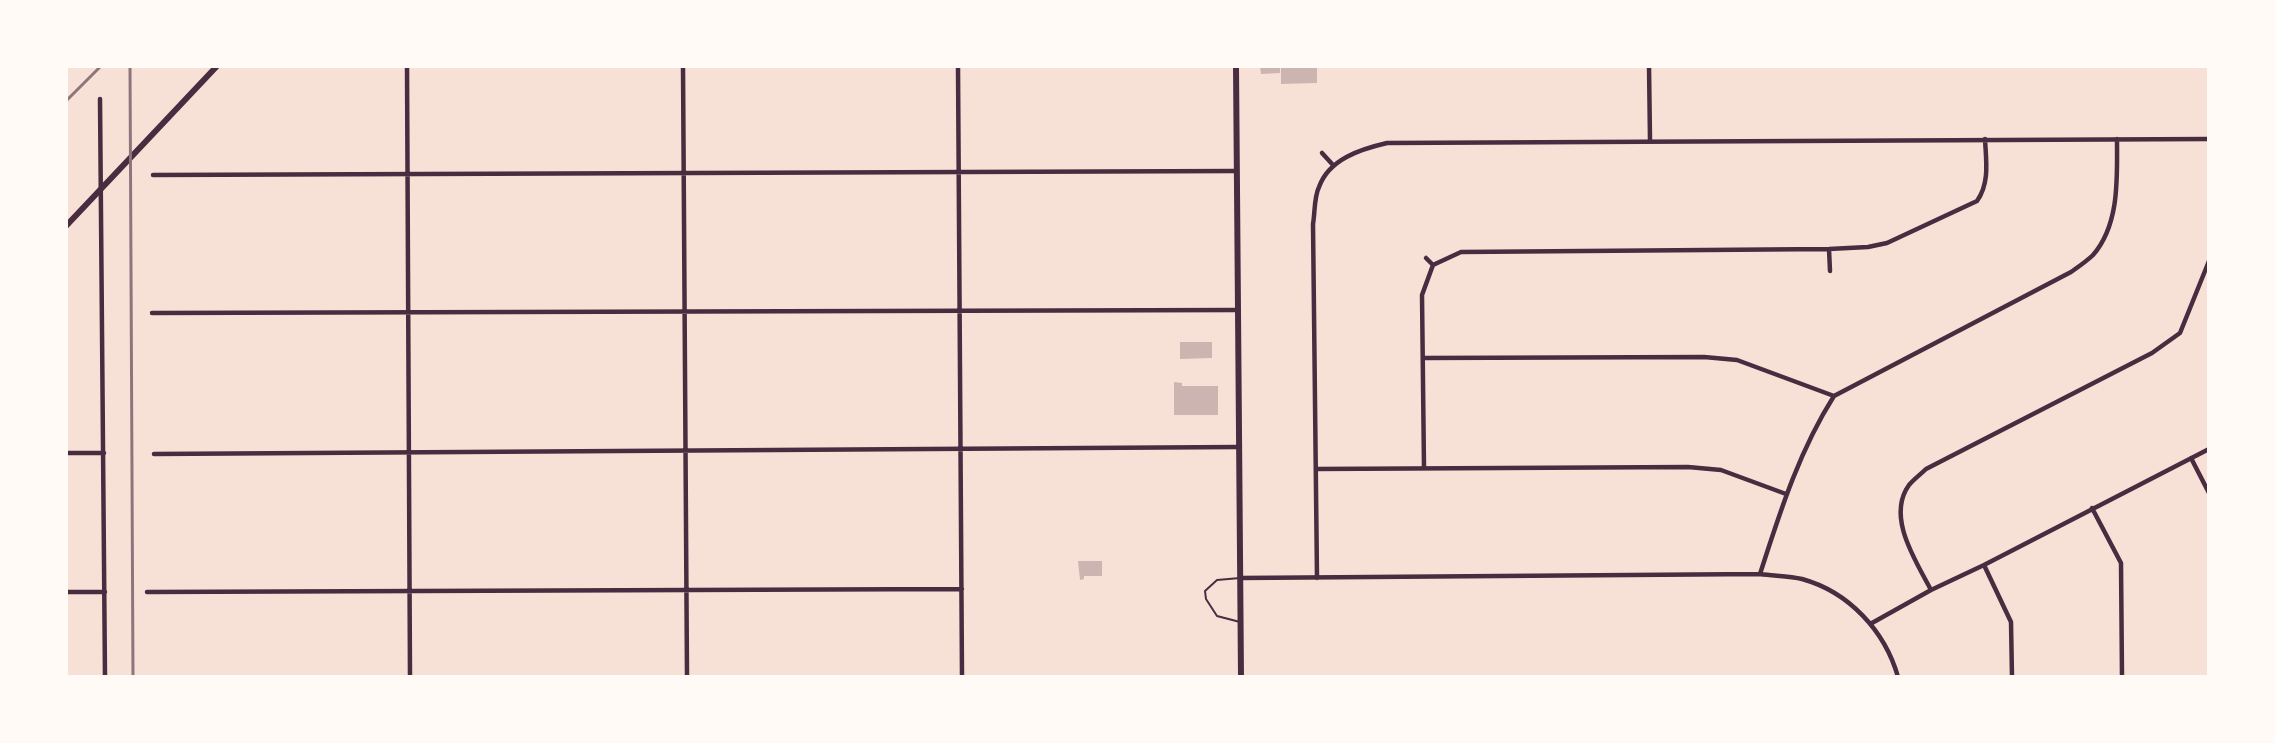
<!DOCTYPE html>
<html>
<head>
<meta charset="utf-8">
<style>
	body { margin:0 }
	#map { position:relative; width:2275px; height:743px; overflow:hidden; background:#f7e1d7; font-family:"Space Grotesk",sans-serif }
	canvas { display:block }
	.frame { position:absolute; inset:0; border:68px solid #fffaf5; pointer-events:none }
</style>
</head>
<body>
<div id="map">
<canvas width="2275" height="743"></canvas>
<div class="frame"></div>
</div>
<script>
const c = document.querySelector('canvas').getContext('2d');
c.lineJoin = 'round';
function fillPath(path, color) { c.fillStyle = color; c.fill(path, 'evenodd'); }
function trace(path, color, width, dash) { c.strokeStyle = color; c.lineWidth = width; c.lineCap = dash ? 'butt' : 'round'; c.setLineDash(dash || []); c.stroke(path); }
fillPath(new Path2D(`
	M1260,66h20v7l-19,1z
	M1281,66h36v17l-36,1z
	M1180,342h32v16l-32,1z
	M1174,382l8,1v3h36v29h-44z
	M1078,561h24v15h-18v3l-4,1z`), '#ccb4b1');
trace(new Path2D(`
	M1240,578l-23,2 -12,11 1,8 11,17 23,6`), '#4a2c40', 2);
trace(new Path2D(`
	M407,66l3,611
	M683,66l4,611
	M958,66l4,611
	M1649,66l1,74
	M100,99l5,578
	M1322,153l11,12
	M153,175l1083,-4
	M1829,249l1,22
	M1426,258l7,7
	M1433,265l28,-13 368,-3 39,-2 19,-4 90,-42c13,-18 9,-41 8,-62
	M152,313l1085,-3
	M1423,358l281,-1 33,3 97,36
	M66,453h38
	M154,454l1084,-7
	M2191,458l18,35
	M1424,468l-2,-173 11,-30
	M1316,469l372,-2 33,3 65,24
	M2092,508l29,55 1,114
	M1984,565l27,57 1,55
	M1760,574c20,-62 39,-123 74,-178l237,-124c7,-5 16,-11 22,-17 27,-31 24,-78 24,-116
	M1240,578l520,-4c14,2 29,2 42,5 47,13 83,52 96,98
	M1317,578l-4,-354c2,-11 1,-27 6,-37 10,-28 42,-38 68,-44l822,-4
	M1931,590c-15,-29 -45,-73 -22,-105 5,-6 12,-11 17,-16l226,-116 28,-20 29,-72
	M66,592h39
	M147,592l815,-3
	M1872,623l59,-33 53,-25 225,-116`), '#4a2c40', 4.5);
trace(new Path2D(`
	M1236,66l5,611
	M66,226l151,-160`), '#4a2c40', 6);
trace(new Path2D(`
	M130,66l3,611
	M66,101l35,-35`), '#8f747c', 3);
</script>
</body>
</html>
